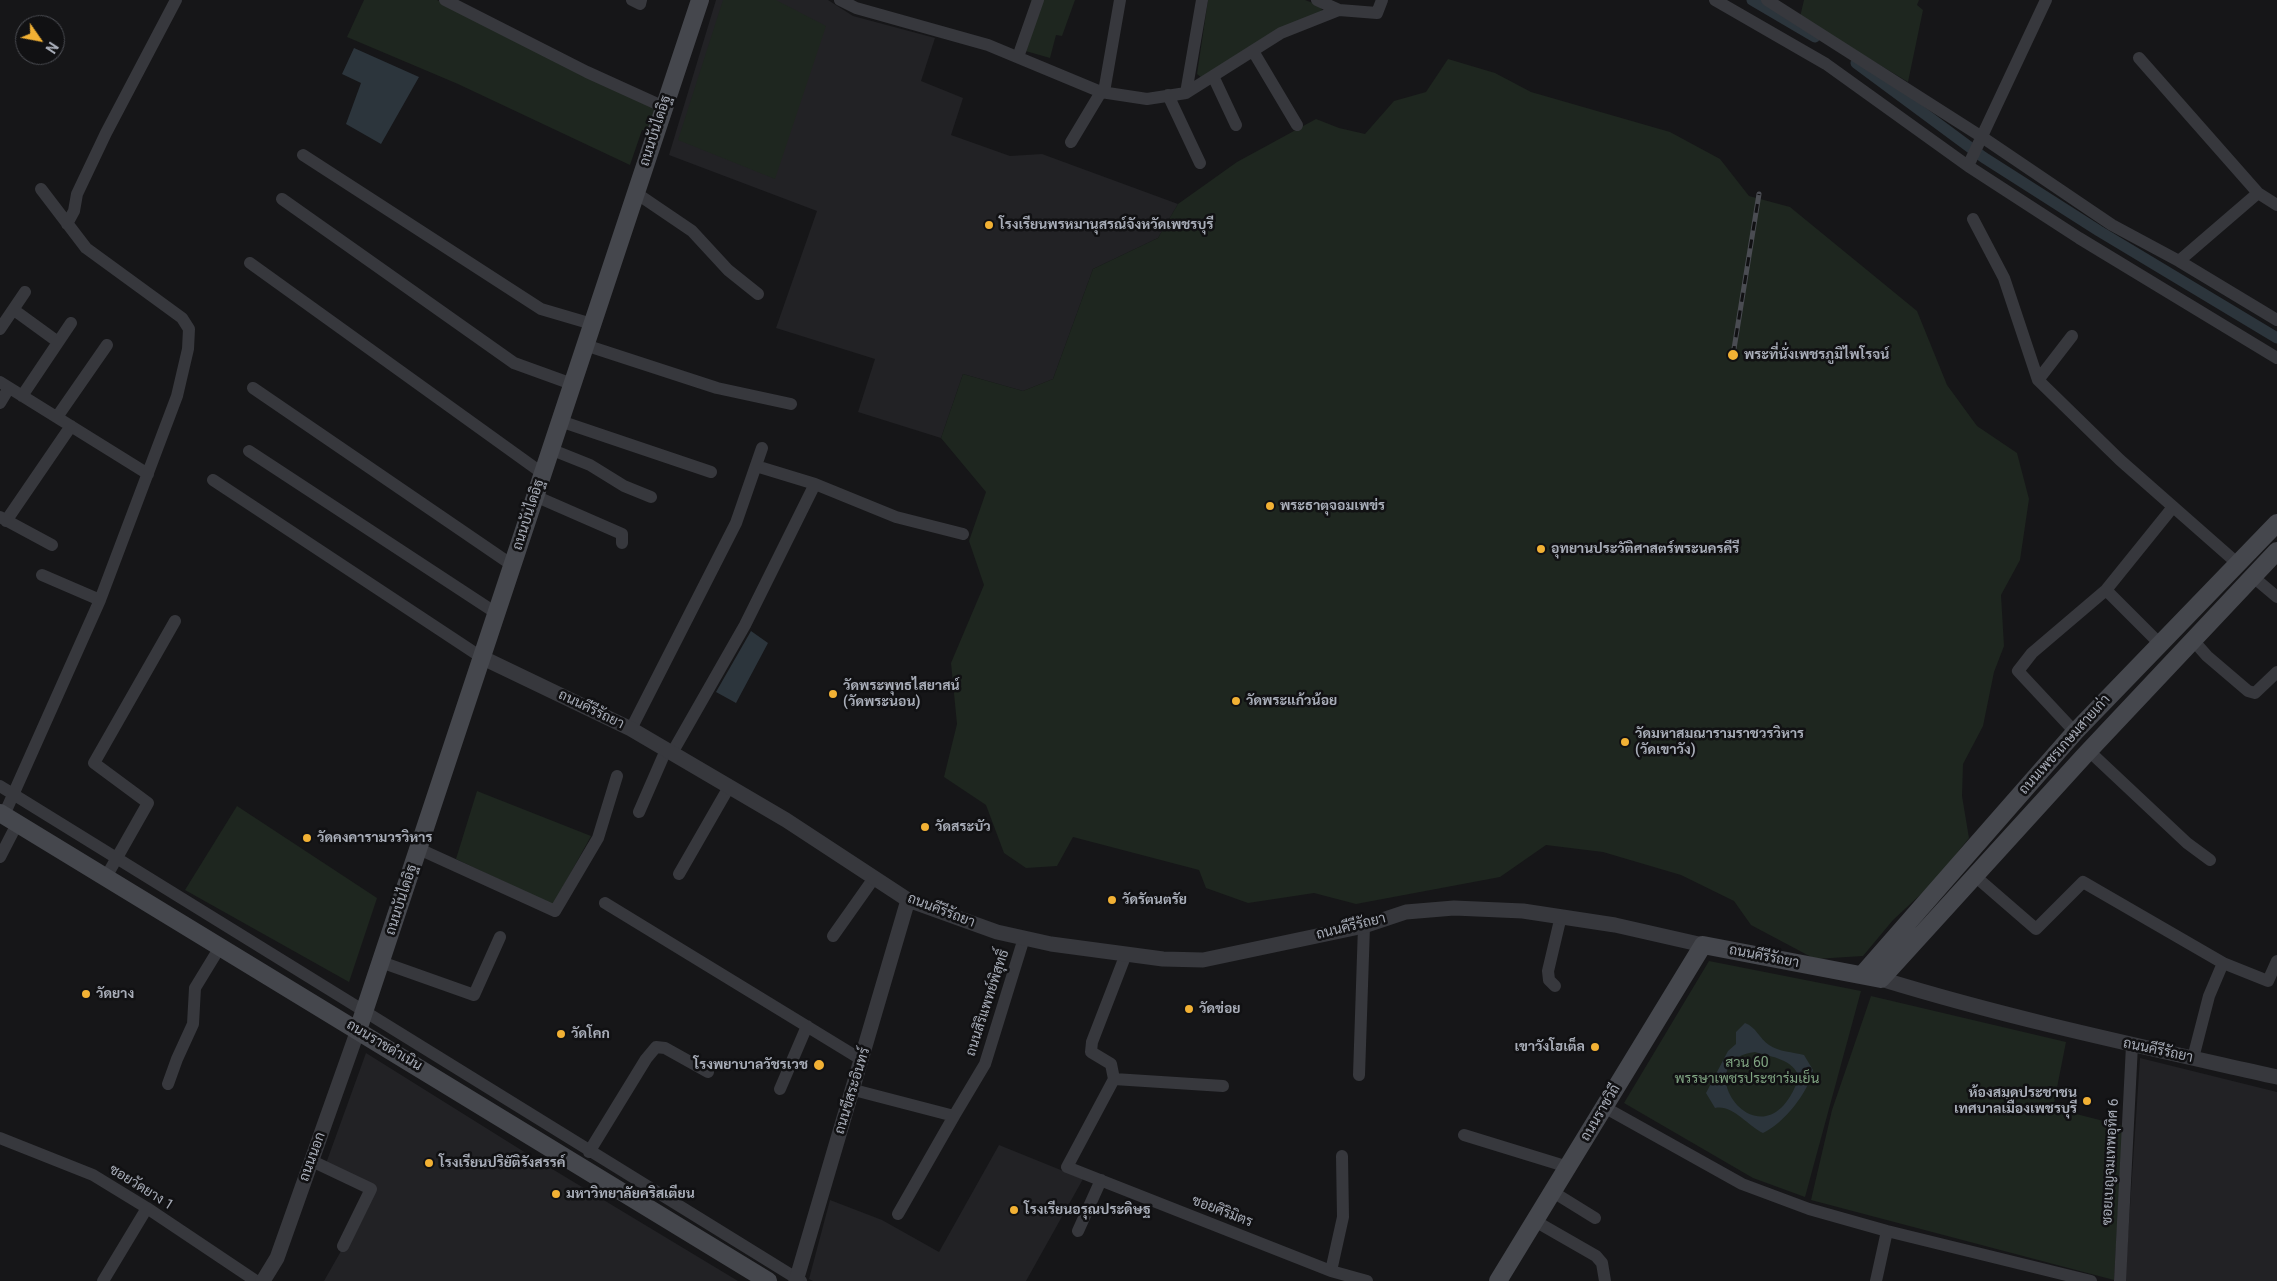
<!DOCTYPE html>
<html>
<head>
<meta charset="utf-8">
<style>
	body { margin:0 }
	#map { position:relative; width:2277px; height:1281px; overflow:hidden; background:#161618; font-family:Roboto,sans-serif }
	canvas { display:block }
	.north { position:absolute; left:15px; top:15px; width:50px; height:50px; box-sizing:border-box; background:#111113; border:1px solid #4d4f55; border-radius:50%; rotate:123deg; font-size:14px; font-weight:700; line-height:20px; text-align:center; color:#a8adb8 }
	.north::after { content:''; display:block; margin:auto; width:18px; height:22px; background:#f2b134; clip-path:polygon(50% 0,100% 100%,50% 72%,0 100%) }
</style>
</head>
<body>
<div id="map">
<canvas width="2277" height="1281"></canvas>
<div class="north">N</div>
</div>
<script>
const c = document.querySelector('canvas').getContext('2d');
c.lineJoin = 'round';
function fillPath(path, color) { c.fillStyle = color; c.fill(path, 'evenodd'); }
function trace(path, color, width, dash) { c.strokeStyle = color; c.lineWidth = width; c.lineCap = dash ? 'butt' : 'round'; c.setLineDash(dash || []); c.stroke(path); }
function drawText(font, color, halo, rows, align = 'center') {
  c.font = font + ' Roboto,Sarabun,sans-serif'; c.lineWidth = 5; c.setLineDash([]); c.textBaseline = 'middle'; c.strokeStyle = halo; c.fillStyle = color; for (const [text, x, y, turn = 0] of rows) {
    c.save(); c.translate(x, y); c.rotate((+turn || 0) * Math.PI / 180); c.textAlign = isNaN(turn) ? turn : align; if (halo) c.strokeText(text, 0, 0); c.fillText(text, 0, 0); c.restore();
  }
}
fillPath(new Path2D(`
	M716,0h112l25,16 82,22 -14,43 42,17 -12,37 59,21 32,-2 136,50 -20,34 -65,31 -40,110 -30,12 -60,-17 -22,64 -83,-26 17,-53 -99,-31 41,-117 -148,-56z
	M366,1053l168,105 204,123h-414l50,-88 -50,-24z
	M2140,1058l137,34v189h-152z
	M999,1145l84,34 -57,102h-213l-4,-2 21,-79 52,20 57,32z`), '#222225');
fillPath(new Path2D(`
	M364,0h73l221,107 -10,24 -6,-1 -12,35 -172,-81 -111,-47z
	M723,0h53l50,26 -51,153 -97,-39z
	M1030,0h45l-13,36 -6,-1 -6,23 -35,-10 17,-47z
	M1208,0h97l16,6 1,5 -120,67 -5,-4z
	M1804,0h115l-2,5 6,5 -15,72 -108,-65z
	M1448,59l47,14 36,19 139,40 50,27 29,37 41,11 127,104 30,74 30,41 40,27 12,46 -9,61 -19,35 3,51 -10,26 -11,54 -20,38 -1,32 7,42 -35,44 -41,38 -30,36 -48,3 -64,-34 -17,-24 -53,-26 -78,-23 -57,-7 -46,32 -144,27 -42,-11 -66,10 -42,-15 -7,-18 -126,-33 -16,29 -31,2 -22,-15 -18,-48 -42,-28 13,-53 -6,-61 33,-78 -15,-44 17,-49 -45,-54 22,-64 60,17 30,-12 40,-110 65,-31 20,-34 59,-42 79,-43 23,9 26,6 29,-33 32,-9z
	M477,791l114,45 -38,69 -97,-46z
	M237,806l140,92 -28,84 -164,-92z
	M1709,961l152,30 -56,206 -52,-19 -129,-75z
	M1871,996l195,46 -13,66 70,18 -9,154 -303,-80 21,-90z`), '#1e261f');
fillPath(new Path2D(`
	M354,48l65,29 -38,67 -35,-20 15,-41 -19,-9z
	M751,631l17,12 -32,60 -20,-11z
	M1745,1023c11,4 14,15 24,22 10,7 24,7 35,10l9,15c-4,22 -30,54 -50,63 -15,-7 -31,-29 -48,-25l-9,-15 22,-42 8,-7v-12zM1755,1052c17,5 38,7 44,25 -34,98 -117,-16 -44,-25z`), '#2c353c');
trace(new Path2D(`
	M1752,0l63,37
	M1856,63l127,94 116,74 178,107`), '#2c353c', 11);
trace(new Path2D(`
	M445,0l142,72 77,35
	M632,0l8,4 1,-4
	M840,0l16,8 132,37 113,47 46,7 39,-6 95,-60 58,-23 38,3 5,-13
	M1317,0l22,10
	M1715,0l111,64 142,102 111,72 198,120
	M1767,0l215,137 130,88 67,36 98,59
	M1253,51l44,74
	M1018,57l20,-57
	M2139,58l119,135
	M1213,76l23,49
	M1104,92l16,-92
	M1186,93l16,-93
	M1168,95l32,68
	M1071,142l30,-50
	M303,155l238,154 51,15
	M1968,166l78,-166
	M636,193l56,38 36,39 30,24
	M282,199l232,164 58,21
	M1973,219l31,59 34,102 82,80 117,103
	M67,224l7,-13 3,-17 29,-61 70,-133
	M2179,261l79,-68 19,12
	M250,263l292,210
	M14,310l44,32
	M0,329l25,-37
	M585,345l132,43 74,16
	M2038,380l34,-44
	M0,382l148,92
	M253,388l259,177
	M22,396l49,-73
	M0,403l9,-15
	M57,417l50,-72
	M560,421l151,51
	M550,449l40,16 34,21 27,11
	M249,451l247,162
	M756,466l59,18 81,33 67,17
	M213,480l268,177
	M535,496l87,38v9
	M0,517l52,28
	M6,521l65,-95
	M42,575l58,25
	M2252,576l25,21
	M2106,590l53,53
	M2192,639l15,17 41,35 7,2 22,-21
	M631,729l105,-206 26,-75
	M2075,732l-57,-61 14,-18 74,-63 67,-83
	M2089,751l98,92 23,17
	M672,753l73,-128 70,-141
	M0,786l801,495
	M639,812l27,-62
	M4,815l96,-215 77,-204 11,-47 1,-20 -7,-11 -96,-70 -45,-59
	M419,849l136,62 43,-73 19,-62
	M0,857l17,-33
	M679,874l50,-87
	M106,877l42,-74 -54,-40 81,-142
	M1976,877l60,52 47,-47 140,81 45,18 9,-20
	M605,903l257,157
	M833,936l41,-58
	M1126,954l-34,88 -1,10 20,12 3,15 -47,88 264,104 36,10
	M381,962l93,33 26,-58
	M1555,986l-6,-6 -1,-9 13,-55
	M2193,1058l16,-62 14,-33
	M1359,1075l5,-149
	M1114,1079l109,7
	M168,1084l9,-25 16,-35 2,-36 25,-41
	M780,1089l27,-63
	M854,1090l100,26 31,-52 39,-126
	M1604,1107l138,77 67,25 78,22 204,50
	M1464,1135l104,32
	M0,1138l93,37 54,33 109,73
	M589,1152l57,-93 10,-12 9,1 43,24
	M312,1161l59,28 -28,57
	M1553,1192l42,26
	M898,1214l56,-98
	M1535,1221l61,35 6,7 3,18
	M1078,1231l23,-51
	M1331,1271l12,-54 -1,-61
	M103,1281l44,-73
	M1876,1281l11,-50
	M2120,1281l12,-236`), '#37383d', 12);
trace(new Path2D(`
	M481,657l150,72 155,91 122,80 89,32 54,12 112,15 40,1 161,-34 42,-14 48,-4 69,3 92,14 88,20
	M1881,979c130,40 263,68 396,98
	M263,1281l14,-23 81,-228
	M796,1281l112,-381`), '#37383d', 15);
trace(new Path2D(`
	M0,813l768,468
	M1862,975l213,-243 202,-209
	M358,1030l342,-1030
	M1498,1281l205,-336 178,34 203,-223 193,-205`), '#45474d', 18);
const rail = new Path2D(`
	M1733,355l26,-161`);
trace(rail, '#4a4c52', 5);
trace(rail, '#111113', 3, [9]);
for (const [x, y, r, color] of [
	[989,225,5,"#f2b134"],
	[1733,355,6,"#f2b134"],
	[1270,506,5,"#f2b134"],
	[1541,549,5,"#f2b134"],
	[833,694,5,"#f2b134"],
	[1236,701,5,"#f2b134"],
	[1625,742,5,"#f2b134"],
	[925,827,5,"#f2b134"],
	[307,838,5,"#f2b134"],
	[1112,900,5,"#f2b134"],
	[86,994,5,"#f2b134"],
	[1189,1009,5,"#f2b134"],
	[561,1034,5,"#f2b134"],
	[1595,1047,5,"#f2b134"],
	[819,1065,6,"#f2b134"],
	[2087,1101,5,"#f2b134"],
	[429,1163,5,"#f2b134"],
	[556,1194,5,"#f2b134"],
	[1014,1210,5,"#f2b134"]
]) { const dot = new Path2D(); dot.arc(x, y, r, 0, 2 * Math.PI); c.fillStyle = color; c.fill(dot); trace(dot, '#111113', 2); }
drawText('14px', '#a8adb8', '#111113', [
	["ถนนบันไดอิฐ",656,131,-72],
	["ถนนบันไดอิฐ",529,515,-72],
	["ถนนคีรีรัถยา",591,710,26],
	["ถนนเพชรเกษมสายเก่า",2065,745,-48],
	["ถนนบันไดอิฐ",402,900,-72],
	["ถนนคีรีรัถยา",941,911,21],
	["ถนนคีรีรัถยา",1351,927,-14],
	["ถนนคีรีรัถยา",1764,957,11],
	["ถนนสิริแพทย์พิสุทธิ์",988,1003,-72],
	["ถนนราชดำเนิน",384,1046,31],
	["ถนนคีรีรัถยา",2158,1051,12],
	["ถนนขีสระอินทร์",853,1091,-73],
	["ถนนราชวิถี",1601,1113,-59],
	["ถนนนอก",313,1157,-70],
	["ซอยเบญจมเทพอุทิศ 6",2111,1162,-87],
	["ซอยวัดยาง 1",141,1188,32],
	["ซอยศิริมิตร",1222,1212,21]
]);
drawText('bold 14px', '#a8adb8', '#111113', [
	["โรงเรียนพรหมานุสรณ์จังหวัดเพชรบุรี",999,225],
	["พระที่นั่งเพชรภูมิไพโรจน์",1744,355],
	["พระธาตุจอมเพข่ร",1280,506],
	["อุทยานประวัติศาสตร์พระนครคีรี",1551,549],
	["วัดพระพุทธไสยาสน์",843,686],
	["(วัดพระนอน)",843,702],
	["วัดพระแก้วน้อย",1246,701],
	["วัดมหาสมณารามราชวรวิหาร",1635,734],
	["(วัดเขาวัง)",1635,750],
	["วัดสระบัว",935,827],
	["วัดคงคารามวรวิหาร",317,838],
	["วัดรัตนตรัย",1122,900],
	["วัดยาง",96,994],
	["วัดข่อย",1199,1009],
	["วัดโคก",571,1034],
	["เขาวังโฮเต็ล",1585,1047,"right"],
	["โรงพยาบาลวัชรเวช",808,1065,"right"],
	["ห้องสมุดประชาชน",2077,1093,"right"],
	["เทศบาลเมืองเพชรบุรี",2077,1109,"right"],
	["โรงเรียนปริยัติรังสรรค์",439,1163],
	["มหาวิทยาลัยคริสเตียน",566,1194],
	["โรงเรียนอรุณประดิษฐ",1024,1210]
], 'left');
drawText('14px', '#7fa381', '#111113', [
	["สวน 60",1747,1063],
	["พรรษาเพชรประชาร่มเย็น",1747,1079]
]);
</script>
</body>
</html>
